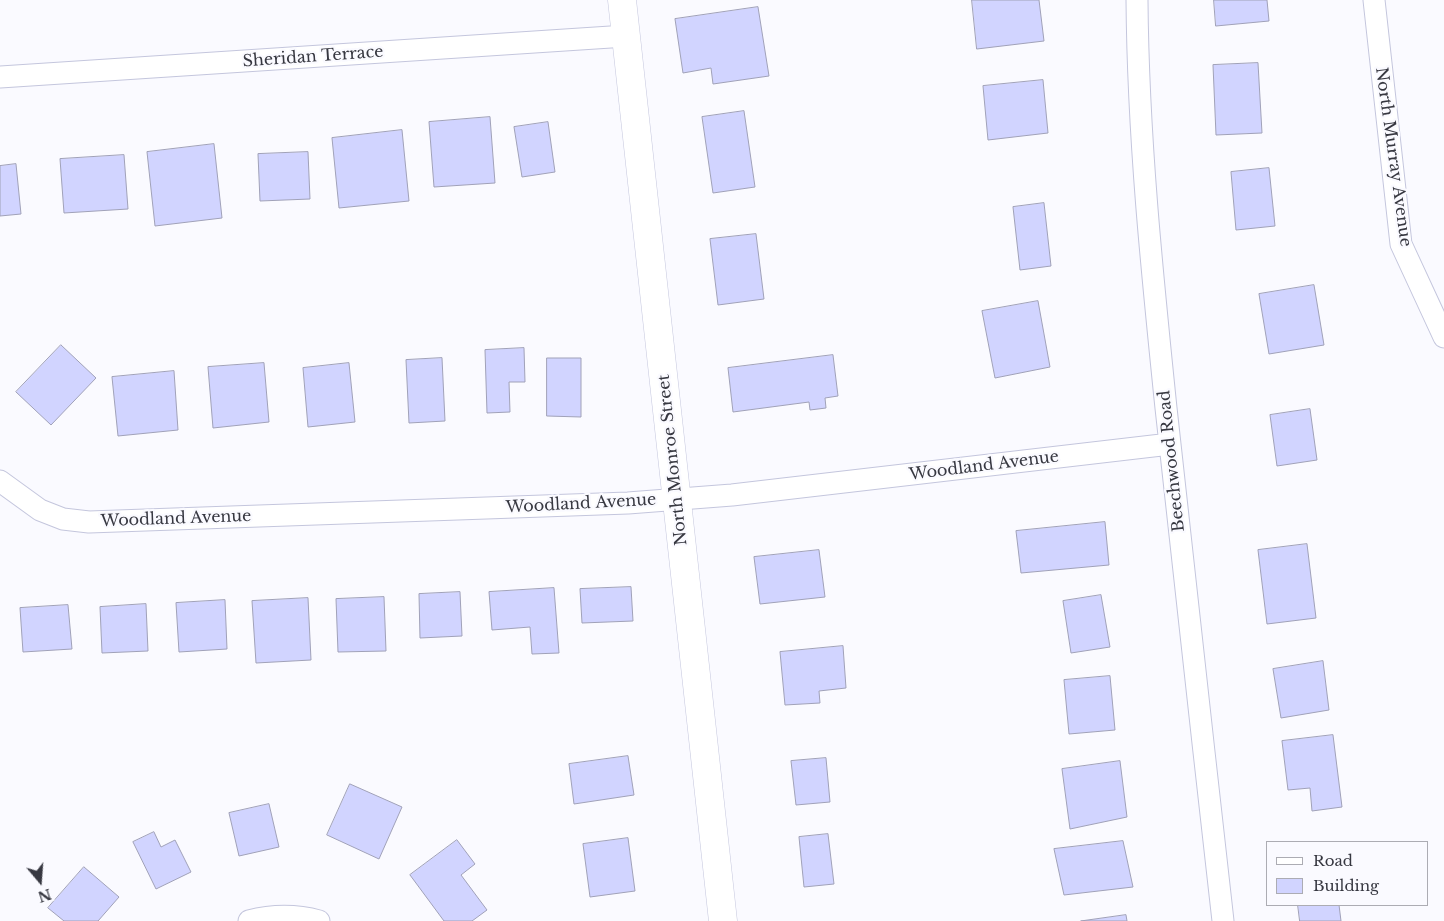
<!DOCTYPE html>
<html>
<head>
<meta charset="utf-8">
<style>
	body { margin:0 }
	#map { position:relative; width:1444px; height:921px; overflow:hidden; background:#fafaff; font-family:"Libre Baskerville",serif }
	canvas { display:block }
	.legend { position:absolute; left:1266px; top:841px; width:162px; height:65px; box-sizing:border-box; background:#fafaff; border:1px solid #acacb3; margin:0; padding:6px 9px; list-style:none; font-size:15px; color:#373841 }
	.legend li { display:flex; align-items:center; gap:10px; height:25px }
	.legend b { width:25px; border:1px solid #acacb3 }
	.north { position:absolute; left:15px; top:856px; width:50px; height:50px; -webkit-text-stroke:4px #fafaff; paint-order:stroke; rotate:162deg; font-size:14px; font-weight:700; line-height:20px; text-align:center; color:#373841 }
	.north::after { content:''; display:block; margin:auto; width:18px; height:22px; background:#373841; clip-path:polygon(50% 0,100% 100%,50% 72%,0 100%) }
</style>
</head>
<body>
<div id="map">
<canvas width="1444" height="921"></canvas>
<ul class="legend">
<li><b style="height:6px;background:#fff"></b>Road</li>
<li><b style="height:14px;background:#d1d4ff"></b>Building</li>
</ul>
<div class="north">N</div>
</div>
<script>
const c = document.querySelector('canvas').getContext('2d');
c.lineJoin = 'round';
function fillPath(path, color) { c.fillStyle = color; c.fill(path, 'evenodd'); }
function trace(path, color, width, dash) { c.strokeStyle = color; c.lineWidth = width; c.lineCap = dash ? 'butt' : 'round'; c.setLineDash(dash || []); c.stroke(path); }
function drawText(font, color, halo, rows, align = 'center') {
  c.font = font + ' "Libre Baskerville",serif'; c.lineWidth = 4.5; c.setLineDash([]); c.textBaseline = 'middle'; c.strokeStyle = halo; c.fillStyle = color; for (const [text, x, y, turn = 0] of rows) {
    c.save(); c.translate(x, y); c.rotate((+turn || 0) * Math.PI / 180); c.textAlign = isNaN(turn) ? turn : align; if (halo) c.strokeText(text, 0, 0); c.fillText(text, 0, 0); c.restore();
  }
}
const building = new Path2D(`
	M972,0h67l5,41 -67,8z
	M1214,0h53l2,21 -53,5z
	M758,7l11,69 -56,8 -2,-16 -28,5 -8,-54z
	M1258,63l4,70 -46,2 -3,-70z
	M1043,80l5,53 -60,7 -5,-54z
	M744,111l11,76 -42,6 -11,-76z
	M490,117l5,66 -61,4 -5,-65z
	M548,122l7,50 -33,5 -8,-50z
	M402,130l7,71 -70,7 -7,-70z
	M214,144l8,74 -67,8 -8,-74z
	M308,152l2,47 -50,2 -2,-47z
	M124,155l4,54 -64,4 -4,-54z
	M16,164l5,50 -21,2v-50z
	M1269,168l6,58 -39,4 -5,-58z
	M1044,203l7,63 -31,4 -7,-63z
	M756,234l8,65 -46,6 -8,-66z
	M1314,285l10,60 -55,9 -10,-60z
	M1038,301l12,66 -55,11 -13,-67z
	M61,345l35,33 -45,47 -35,-33z
	M524,348l1,34h-16l1,30 -23,1 -2,-63z
	M833,355l5,41 -13,2 1,10 -16,2 -1,-8 -76,10 -5,-44z
	M442,358l3,63 -36,2 -3,-63z
	M547,358h34v59l-34,-1z
	M264,363l5,59 -56,6 -5,-61z
	M349,363l6,59 -47,5 -5,-59z
	M174,371l4,59 -60,6 -6,-59z
	M1310,409l7,51 -40,6 -7,-51z
	M1105,522l4,43 -88,8 -5,-42z
	M1307,544l9,74 -49,6 -9,-74z
	M819,550l6,47 -65,7 -6,-47z
	M631,587l2,34 -51,2 -2,-34z
	M554,588l5,65 -27,1 -2,-27 -38,3 -3,-38z
	M460,592l2,44 -42,2 -1,-44z
	M1101,595l9,52 -39,6 -8,-52z
	M384,597l2,54 -48,1 -2,-53z
	M308,598l3,62 -55,3 -4,-62z
	M225,600l2,49 -48,3 -3,-49z
	M146,604l2,47 -46,2 -2,-46z
	M68,605l4,44 -49,3 -3,-44z
	M843,646l3,42 -27,3 1,12 -35,2 -5,-53z
	M1323,661l6,49 -48,8 -8,-49z
	M1110,676l5,54 -46,4 -5,-54z
	M1333,735l9,72 -30,4 -2,-23 -22,2 -6,-49z
	M628,756l6,39 -60,9 -5,-40z
	M826,758l4,44 -34,3 -5,-44z
	M1120,761l7,56 -57,12 -8,-60z
	M350,784l52,23 -23,52 -52,-24z
	M269,804l10,43 -40,9 -10,-43z
	M154,832l7,15 14,-7 16,32 -35,17 -23,-47z
	M828,834l6,50 -30,3 -5,-50z
	M628,838l7,53 -45,6 -7,-53z
	M457,840l18,24 -14,11 26,35 -15,11h-28l-34,-46z
	M1123,841l10,46 -69,8 -10,-46z
	M84,867l35,30 -21,24h-34l-16,-13z
	M1298,905h41l2,16h-41z
	M1126,915l1,6h-46z`);
fillPath(building, '#d1d4ff');
trace(building, '#a0a1b8', 1);
const minor = new Path2D(`
	M1137,0c1,136 15,272 29,408 18,171 38,342 57,513
	M1374,0l27,244 43,93
	M0,77l626,-41
	M0,481l40,29 23,9 26,3 539,-19 104,-8 438,-51
	M249,921c23,-6 48,-6 70,0`);
const secondary = new Path2D(`
	M622,0l101,921`);
trace(minor, '#c4c6dd', 23);
trace(secondary, '#c4c6dd', 29);
trace(minor, '#fff', 21);
trace(secondary, '#fff', 28);
drawText('16px', '#373841', '#fafaff', [
	["Sheridan Terrace",313,57,-4],
	["North Murray Avenue",1393,157,82],
	["North Monroe Street",673,460,-96],
	["Beechwood Road",1172,461,-96],
	["Woodland Avenue",984,466,-7],
	["Woodland Avenue",581,504,-3],
	["Woodland Avenue",176,519,-2]
]);
</script>
</body>
</html>
